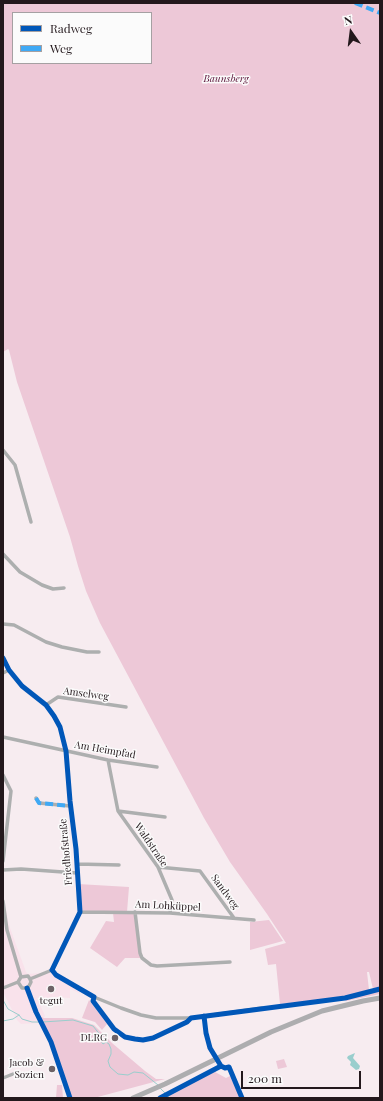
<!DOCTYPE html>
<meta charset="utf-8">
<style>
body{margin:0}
#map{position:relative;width:383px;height:1101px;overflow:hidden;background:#f7ecf0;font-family:"Playfair Display",serif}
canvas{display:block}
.frame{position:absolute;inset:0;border:4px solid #23181c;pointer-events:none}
.legend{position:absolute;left:12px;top:12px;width:140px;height:52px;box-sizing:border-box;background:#fbfbfb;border:1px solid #a5a0a2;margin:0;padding:5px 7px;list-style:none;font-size:12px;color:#23181c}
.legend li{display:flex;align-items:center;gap:8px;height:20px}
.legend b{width:20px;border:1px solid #a5a0a2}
.north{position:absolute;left:331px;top:12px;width:40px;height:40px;-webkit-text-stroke:3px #fbfbfb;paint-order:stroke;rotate:346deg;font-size:11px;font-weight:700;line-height:16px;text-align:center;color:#23181c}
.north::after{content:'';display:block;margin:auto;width:14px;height:18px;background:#23181c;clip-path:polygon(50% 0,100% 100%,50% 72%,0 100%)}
.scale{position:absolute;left:241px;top:1071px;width:120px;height:18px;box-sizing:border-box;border:2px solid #23181c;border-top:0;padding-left:5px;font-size:12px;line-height:14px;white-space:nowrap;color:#23181c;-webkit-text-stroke:3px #fbfbfb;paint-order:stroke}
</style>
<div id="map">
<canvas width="383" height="1101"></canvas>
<div class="frame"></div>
<ul class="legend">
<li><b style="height:5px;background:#0057b8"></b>Radweg</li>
<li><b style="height:5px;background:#3fa9f5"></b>Weg</li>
</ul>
<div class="north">N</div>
<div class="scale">200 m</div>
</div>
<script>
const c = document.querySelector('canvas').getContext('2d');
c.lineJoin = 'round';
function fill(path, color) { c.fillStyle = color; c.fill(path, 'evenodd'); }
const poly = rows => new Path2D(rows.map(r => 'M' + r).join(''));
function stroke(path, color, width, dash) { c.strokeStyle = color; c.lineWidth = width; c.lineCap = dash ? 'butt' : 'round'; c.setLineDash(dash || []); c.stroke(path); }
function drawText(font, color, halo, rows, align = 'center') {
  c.font = font + ' "Playfair Display",serif'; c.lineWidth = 3; c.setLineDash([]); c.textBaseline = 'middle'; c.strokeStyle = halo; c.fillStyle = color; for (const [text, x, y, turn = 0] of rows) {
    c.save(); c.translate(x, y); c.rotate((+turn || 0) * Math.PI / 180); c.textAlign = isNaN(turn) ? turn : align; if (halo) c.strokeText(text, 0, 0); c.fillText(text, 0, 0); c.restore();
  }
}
fill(poly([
 [3,896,9,925,26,972,28,974,53,972,68,982,81,994,70,989,70,998,51,997,51,999,47,999,47,998,37,998,45,1016,40,1023,21,1024,17,1020,3,992]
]), '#f9e2eb');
fill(poly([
 [3,3,380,3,380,989,373,989,369,972,367,972,369,990,344,997,280,1004,276,964,268,965,265,949,286,943,267,914,230,862,204,818,100,623,86,591,78,566,70,537,17,382,9,350,8,349,3,352],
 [13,13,151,13,151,63,13,63],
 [78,884,129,887,127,912,135,912,142,958,125,958,117,967,90,948,106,921,114,922,113,913,80,912],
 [269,920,283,941,250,950,250,922],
 [380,990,380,994,346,1001,345,999],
 [89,1000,107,1024,102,1030,95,1022,82,1018],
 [38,1016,44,1018,72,1018,94,1025,112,1043,145,1071,156,1079,165,1079,94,1098,70,1098,51,1042],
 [284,1059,287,1067,278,1069,276,1061],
 [215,1072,226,1078,230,1076,240,1098,163,1098,172,1092],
 [57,1085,62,1085,63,1098,56,1098]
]), '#edc8d7');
fill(poly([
 [355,1053,353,1058,360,1066,359,1069,356,1070,350,1065,351,1062,347,1058,348,1056]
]), '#99cecd');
stroke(poly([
 [3,1000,8,1009,19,1015,22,1019,32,1022,40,1022],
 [3,1021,13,1019,19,1015],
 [43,1022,73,1020,93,1026,101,1036,101,1041,103,1044,106,1042,109,1044,111,1049,111,1054,108,1061,110,1067,118,1074,128,1075,134,1072,143,1073,158,1085],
 [160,1088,170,1098]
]), '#99cecd', 1);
stroke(poly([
 [3,450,15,465,31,522],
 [3,554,20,572,42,585,53,589,64,588],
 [3,624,14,625,46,642,62,647,87,652,99,652],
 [3,658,9,670,22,686,46,705,54,716,60,727,66,751,70,801,76,849,80,912,52,970],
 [3,673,9,670],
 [46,705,58,697,126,707],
 [3,737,108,760,157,767],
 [108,760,118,811,158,867,172,900,170,913],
 [3,775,11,791,3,861],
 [36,798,39,803,70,806],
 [118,811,165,817],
 [77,864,119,865],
 [158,867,200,871,234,918],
 [3,870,21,869,77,873],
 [3,901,7,930,21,977,18,982],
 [80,912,170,913,254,920],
 [135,912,140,953,142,958,151,965,157,966,230,962],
 [52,970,56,975,94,997,121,1008,141,1015,156,1018,191,1018,262,1008],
 [21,977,28,976,30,979,31,982,29,986,27,988],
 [30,979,52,970],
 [18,982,22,988,27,988],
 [3,988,18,982],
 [27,988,36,1012,51,1042,70,1098],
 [94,997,93,1001,114,1029,125,1037,135,1039,143,1040,153,1038,187,1022,191,1018],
 [3,1078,13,1074]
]), '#adafaf', 3.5);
stroke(poly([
 [133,1098,165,1084,271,1032,322,1011,363,1001,380,998]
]), '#adadaf', 5);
stroke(poly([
 [355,3,380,13],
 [36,798,39,803,70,806]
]), '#3fa9f5', 4, [8, 4]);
stroke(poly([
 [3,658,9,670,22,686,46,705,54,716,60,727,66,751,70,801,76,849,80,912,52,970],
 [52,970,56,975,94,997,93,1001,114,1029,125,1037,135,1039,143,1040,153,1038,187,1022,191,1018,345,998,380,989],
 [27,988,36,1012,51,1042,70,1098],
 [204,1016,206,1033,210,1048,221,1066,225,1068,229,1067,242,1098],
 [160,1098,221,1066]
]), '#0057b8', 5);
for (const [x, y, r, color] of [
 [51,989,4,"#6d6266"],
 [115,1038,4,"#6d6266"],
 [52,1069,4,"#6d6266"]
]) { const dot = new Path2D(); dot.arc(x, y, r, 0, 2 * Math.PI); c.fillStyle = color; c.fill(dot); stroke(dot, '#fbfbfb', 1.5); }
drawText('italic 10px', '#5c153a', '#fbfbfb', [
 ["Baunsberg",226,79]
]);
drawText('10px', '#23181c', '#fbfbfb', [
 ["Amselweg",86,694,8],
 ["Am Heimpfad",105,750,10],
 ["Waldstraße",151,845,56],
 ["Friedhofstraße",66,852,-95],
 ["Sandweg",225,892,54],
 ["Am Lohküppel",168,906,3]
]);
drawText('10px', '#23181c', '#fbfbfb', [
 ["tegut",51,1001,"center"],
 ["DLRG",107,1038],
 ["Jacob &",44,1063],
 ["Sozien",44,1075]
], 'right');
</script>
